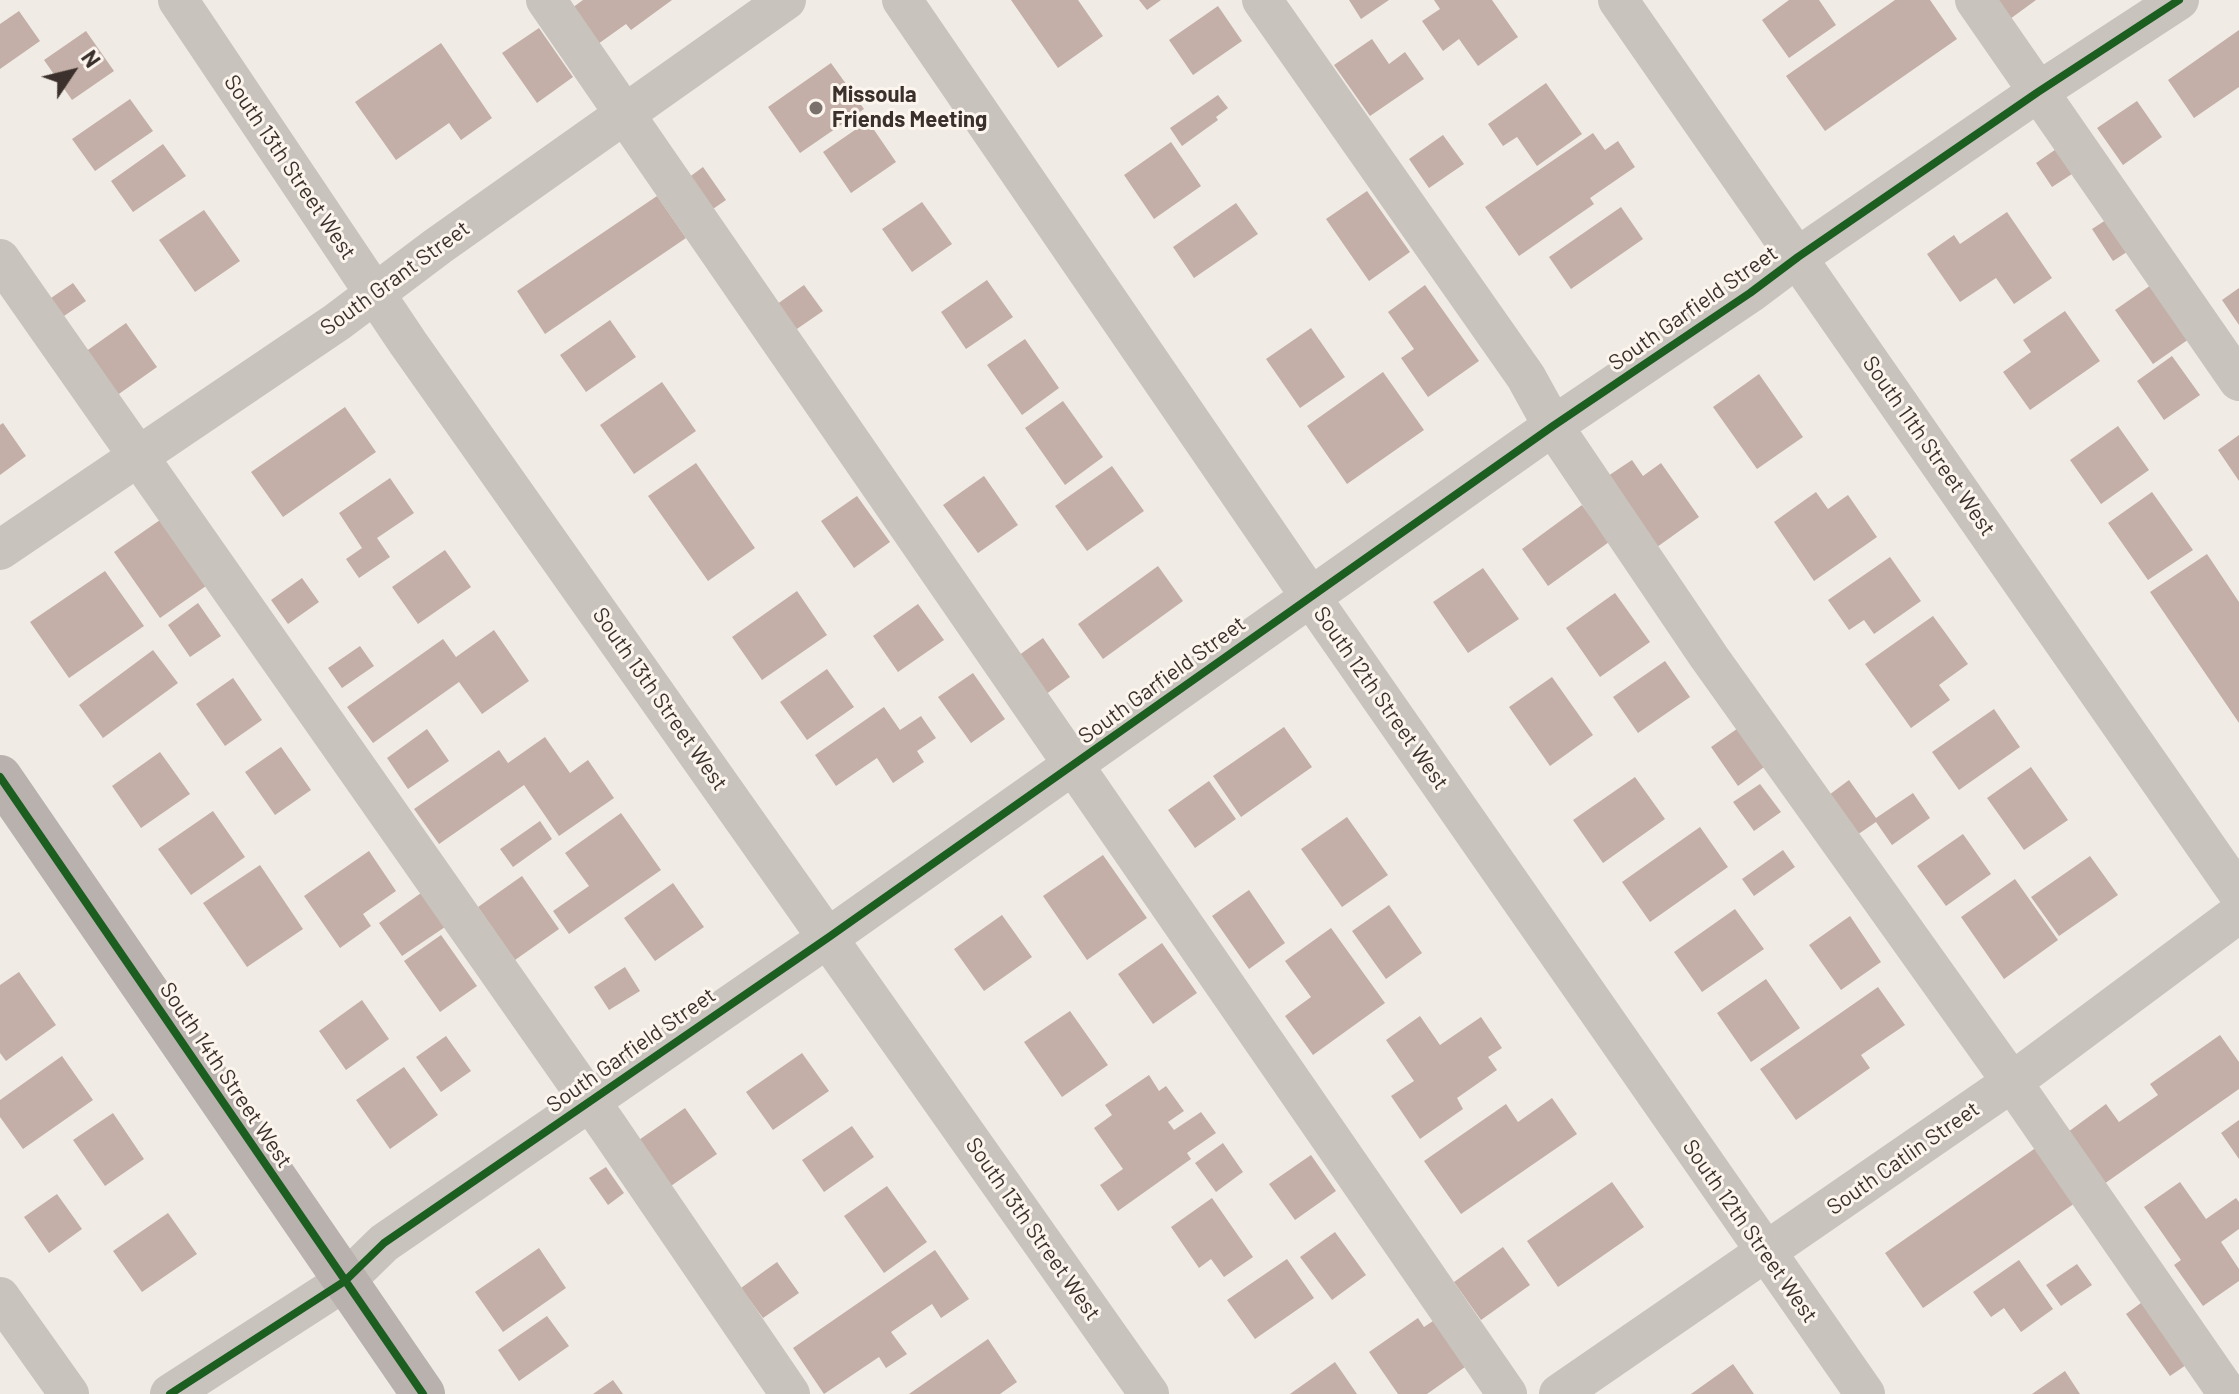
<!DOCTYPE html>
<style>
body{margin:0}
#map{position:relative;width:2239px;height:1394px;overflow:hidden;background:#f0ebe5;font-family:Barlow,sans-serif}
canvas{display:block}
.north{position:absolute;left:32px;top:32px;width:80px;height:80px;-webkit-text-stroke:6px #fbf5ee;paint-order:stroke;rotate:55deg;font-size:22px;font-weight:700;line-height:32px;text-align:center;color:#3b302b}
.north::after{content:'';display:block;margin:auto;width:28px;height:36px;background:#3b302b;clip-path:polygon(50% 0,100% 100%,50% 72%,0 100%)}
</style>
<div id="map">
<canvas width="2239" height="1394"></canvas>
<div class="north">N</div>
</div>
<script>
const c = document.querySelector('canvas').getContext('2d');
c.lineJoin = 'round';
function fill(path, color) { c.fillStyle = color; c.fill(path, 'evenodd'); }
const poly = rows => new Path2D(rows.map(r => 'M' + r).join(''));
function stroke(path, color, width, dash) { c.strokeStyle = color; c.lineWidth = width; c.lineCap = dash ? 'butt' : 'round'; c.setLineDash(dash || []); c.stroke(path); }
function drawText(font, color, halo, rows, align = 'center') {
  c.font = font + ' Barlow,sans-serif'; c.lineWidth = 6; c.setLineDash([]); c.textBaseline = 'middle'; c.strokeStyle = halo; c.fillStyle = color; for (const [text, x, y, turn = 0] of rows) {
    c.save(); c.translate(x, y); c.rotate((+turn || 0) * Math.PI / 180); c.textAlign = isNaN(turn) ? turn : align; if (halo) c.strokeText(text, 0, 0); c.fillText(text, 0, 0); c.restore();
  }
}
fill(poly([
 [583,0,672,0,631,30,626,24,598,44,572,8],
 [1011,0,1078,0,1103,36,1058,68],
 [1139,0,1161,0,1147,10],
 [1349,0,1389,0,1361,19],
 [1434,0,1492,0,1518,37,1478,66,1459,39,1443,51,1422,21,1440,9],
 [1789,0,1819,0,1836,25,1789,58,1762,20],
 [1895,0,1930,0,1957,39,1825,131,1786,76],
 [1997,0,2036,0,2010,19],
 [1218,6,1242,41,1193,75,1169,40],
 [19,11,40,41,0,69,0,24],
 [539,28,573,77,537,103,502,53],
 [2239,30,2239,87,2194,118,2168,80],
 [86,31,114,71,72,100,44,60],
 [1372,39,1389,64,1405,52,1424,79,1370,116,1334,65],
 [441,43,492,118,461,140,449,123,396,160,355,102],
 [831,63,864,109,800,153,768,107],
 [1546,83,1582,134,1537,166,1517,137,1503,146,1488,124],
 [1218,95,1228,108,1216,117,1218,120,1182,146,1170,128],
 [130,99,153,131,95,171,72,139],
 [2137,101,2162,137,2123,165,2097,128],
 [868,121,896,162,851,193,823,152],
 [1593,133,1605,150,1618,141,1635,167,1590,198,1594,204,1519,256,1485,207],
 [1443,135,1464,164,1429,188,1409,159],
 [1171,142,1201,186,1154,219,1124,175],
 [163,144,186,176,133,212,111,181],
 [2059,147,2075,172,2052,187,2036,163],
 [703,167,726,200,707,213,684,181],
 [1367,191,1410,252,1369,281,1326,219],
 [657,196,686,238,545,334,517,291],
 [922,202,952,244,912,272,882,229],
 [1236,203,1258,234,1194,278,1173,247],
 [1621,207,1643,239,1571,289,1549,257],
 [204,210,240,261,195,292,159,240],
 [2007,212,2052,278,2014,304,1996,278,1960,302,1927,254,1954,235,1960,244],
 [2109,218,2130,250,2113,261,2092,229],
 [987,280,1013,317,966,349,941,312],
 [73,283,86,301,64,316,51,298],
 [804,285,823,311,791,333,773,307],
 [1425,285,1479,361,1428,397,1401,358,1414,349,1388,312],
 [2151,285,2189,339,2153,364,2115,310],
 [2239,288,2239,325,2222,300],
 [2065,311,2100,361,2030,410,2003,372,2031,352,2023,340],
 [610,320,636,357,586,392,560,355],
 [126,323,157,367,116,396,85,352],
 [1311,328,1345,377,1300,408,1266,359],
 [1025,339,1059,388,1022,415,987,365],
 [2172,356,2200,395,2164,420,2137,381],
 [1383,372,1424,430,1347,484,1307,426],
 [1759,374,1803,437,1757,469,1713,407],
 [662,382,696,431,634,474,600,425],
 [1063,401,1103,457,1065,485,1025,428],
 [345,407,376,452,283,517,251,472],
 [3,423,26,456,0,475,0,425],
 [2118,426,2149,470,2101,504,2070,460],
 [2239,435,2239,481,2218,450],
 [1632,460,1643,476,1661,463,1699,517,1657,547,1608,476],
 [696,463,755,548,708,581,648,496],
 [1112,466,1144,511,1087,551,1055,506],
 [984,476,1018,525,978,553,943,505],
 [390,478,414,513,377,538,390,557,359,578,346,559,362,548,339,513],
 [1816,492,1828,509,1848,495,1877,537,1814,581,1774,522],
 [2152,492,2193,550,2148,580,2108,523],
 [857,496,890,542,854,568,821,521],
 [1582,505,1609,542,1548,586,1522,549],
 [160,520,206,586,160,618,114,552],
 [445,550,471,587,418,624,392,587],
 [2207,554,2239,602,2239,723,2150,592],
 [1890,557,1921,601,1874,634,1864,620,1849,630,1828,600],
 [1158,566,1183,601,1103,659,1078,624],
 [1483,568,1519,619,1468,653,1433,602],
 [105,571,144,626,69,678,30,622],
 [302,578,319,602,288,624,271,600],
 [797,591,827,635,762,680,732,637],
 [1615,593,1650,642,1600,677,1566,628],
 [198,603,221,636,190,657,168,625],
 [918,604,944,640,898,672,873,636],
 [1933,616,1968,664,1939,685,1950,700,1911,728,1865,664],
 [494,630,529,681,482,714,459,682,373,743,347,707,443,639,456,657],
 [1043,638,1070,677,1042,697,1015,658],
 [360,646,374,666,342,688,328,668],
 [153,650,178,683,103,738,79,705],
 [1665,661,1690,697,1638,733,1613,697],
 [827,669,854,707,807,740,780,702],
 [973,673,1005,719,971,743,938,697],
 [1552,677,1593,735,1550,766,1509,707],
 [233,678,262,720,225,746,196,704],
 [884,707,900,730,921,716,936,738,917,751,924,762,893,783,877,758,836,786,815,755],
 [1994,709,2020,747,1959,790,1932,752],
 [1744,724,1771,762,1738,786,1711,747],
 [1284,727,1312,767,1241,817,1213,776],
 [427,729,449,761,408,789,387,758],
 [545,737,570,773,588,760,614,798,559,836,524,785,439,844,414,809,499,750,508,763],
 [281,747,311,790,275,815,245,772],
 [160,752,190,794,141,828,112,786],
 [2031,767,2068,820,2024,850,1987,798],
 [1635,777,1665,819,1603,863,1573,820],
 [1849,780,1876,818,1913,793,1930,818,1892,845,1876,822,1857,835,1829,795],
 [1209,781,1236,819,1195,848,1168,810],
 [1760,784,1781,812,1754,831,1733,802],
 [213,811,245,857,191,895,158,849],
 [621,813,661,870,569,934,553,911,589,886,565,853],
 [1347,817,1388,875,1342,907,1301,849],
 [540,821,552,839,513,867,500,849],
 [1700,827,1728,867,1650,922,1622,882],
 [1963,834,1991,874,1946,906,1917,866],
 [1783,850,1795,867,1754,896,1742,879],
 [369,851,396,891,363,914,371,926,340,948,304,896],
 [1103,855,1147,918,1087,960,1043,896],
 [2090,856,2118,895,2059,936,2031,897],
 [260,865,303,929,247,967,203,903],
 [522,876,559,929,515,960,478,907],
 [2015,879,2058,940,2004,979,1961,917],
 [673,883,704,927,655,961,624,918],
 [1249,890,1285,943,1249,969,1212,916],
 [421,893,445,927,402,956,379,923],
 [1389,905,1422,953,1386,979,1352,931],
 [1735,909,1764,949,1702,992,1674,952],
 [1002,915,1032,957,984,991,954,949],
 [1850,916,1881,962,1841,990,1809,945],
 [1331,928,1385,1003,1313,1055,1285,1016,1311,997,1285,961],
 [441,935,477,986,440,1012,404,961],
 [1162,943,1197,993,1153,1024,1118,974],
 [625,967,640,991,609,1010,594,987],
 [19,972,56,1025,6,1061,0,1053,0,985],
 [1766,979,1800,1028,1751,1062,1717,1013],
 [1878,987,1905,1025,1861,1055,1870,1068,1796,1120,1760,1069],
 [362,1000,389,1039,346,1070,319,1031],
 [1070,1011,1108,1065,1062,1097,1024,1042],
 [1420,1016,1440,1045,1481,1017,1502,1048,1488,1057,1497,1070,1457,1098,1463,1109,1420,1139,1391,1096,1414,1081,1386,1040],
 [2220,1035,2239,1062,2239,1089,2104,1184,2068,1132,2106,1104,2119,1122,2158,1095,2150,1084],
 [446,1036,471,1071,441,1092,416,1057],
 [802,1053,829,1091,773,1130,746,1092],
 [62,1056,93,1100,23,1149,0,1117,0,1100],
 [404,1067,438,1115,390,1149,356,1100],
 [1149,1075,1159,1091,1166,1086,1184,1111,1168,1122,1174,1130,1201,1112,1216,1133,1187,1153,1191,1159,1118,1211,1100,1185,1123,1169,1094,1128,1112,1115,1105,1105],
 [1552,1098,1577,1134,1461,1214,1424,1161,1506,1104,1518,1122],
 [685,1108,717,1154,668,1188,636,1142],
 [113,1113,144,1159,105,1186,73,1140],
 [2239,1120,2239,1159,2221,1133],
 [852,1126,874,1157,824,1192,802,1160],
 [1223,1143,1243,1172,1216,1192,1195,1163],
 [2037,1147,2075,1203,1923,1308,1885,1253],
 [1311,1155,1336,1191,1295,1220,1269,1184],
 [606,1167,624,1193,608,1205,589,1178],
 [1612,1182,1644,1227,1558,1287,1527,1241],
 [2180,1182,2206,1219,2236,1198,2239,1202,2239,1229,2221,1242,2239,1269,2239,1281,2203,1306,2174,1265,2181,1260,2144,1207],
 [887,1186,927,1242,884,1273,844,1216],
 [57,1194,82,1229,49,1253,24,1217],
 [1212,1198,1253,1257,1224,1277,1211,1259,1199,1268,1171,1227],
 [168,1213,197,1254,142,1292,113,1251],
 [1335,1232,1366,1275,1332,1300,1300,1257],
 [1503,1247,1530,1285,1481,1320,1454,1282],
 [539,1248,566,1288,503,1332,475,1292],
 [935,1250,969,1299,941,1318,932,1304,891,1332,907,1354,886,1368,879,1357,824,1394,793,1348],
 [1287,1259,1314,1298,1255,1339,1227,1300],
 [2019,1260,2053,1309,2021,1332,2004,1308,1991,1317,1973,1292],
 [777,1262,799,1293,763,1318,741,1288],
 [2077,1264,2092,1285,2061,1306,2046,1285],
 [2145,1300,2189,1363,2170,1376,2126,1314],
 [547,1316,569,1346,519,1381,498,1350],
 [1418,1318,1424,1327,1433,1321,1465,1367,1427,1394,1398,1394,1369,1352],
 [988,1339,1017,1382,1000,1394,909,1394],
 [1335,1362,1357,1394,1290,1394],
 [1733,1364,1754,1394,1691,1394],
 [2065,1371,2080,1394,2032,1394],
 [613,1380,623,1394,593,1394]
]), '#c3afa7');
stroke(poly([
 [178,0,408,343,1149,1394],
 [546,0,1507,1394],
 [902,0,1310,596,1865,1394],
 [1262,0,1526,377,1553,426,1709,657,2012,1082,2228,1394],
 [1618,0,2239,894],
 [1975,0,2239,381],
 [0,259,608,1127,790,1394],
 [0,550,337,322,438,246,786,0],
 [0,1297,69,1394],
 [170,1394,345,1281,384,1243,829,937,1553,426,1750,293,1798,257,2038,92,2179,0],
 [1559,1394,2012,1082,2239,913]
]), '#c9c3be', 40);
stroke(poly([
 [0,777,423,1394]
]), '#b8b1ad', 44);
stroke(poly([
 [0,777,423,1394],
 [170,1394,345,1281,384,1243,829,937,1553,426,1750,293,1798,257,2038,92,2179,0]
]), '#1b5e20', 8);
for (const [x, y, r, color] of [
 [816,108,8,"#7a716c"]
]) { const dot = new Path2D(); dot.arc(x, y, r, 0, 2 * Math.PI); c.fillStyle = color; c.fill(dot); stroke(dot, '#fbf5ee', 3); }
drawText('bold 22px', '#3b302b', '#fbf5ee', [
 ["Missoula",832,95],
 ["Friends Meeting",832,120]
], 'left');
drawText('22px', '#3b302b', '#fbf5ee', [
 ["South 13th Street West",290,167,56],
 ["South Grant Street",395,278,-36],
 ["South Garfield Street",1693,308,-35],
 ["South 11th Street West",1929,446,55],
 ["South Garfield Street",1162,680,-36],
 ["South 12th Street West",1381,698,55],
 ["South 13th Street West",660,699,55],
 ["South Garfield Street",631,1050,-35],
 ["South 14th Street West",226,1075,56],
 ["South Catlin Street",1903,1158,-35],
 ["South 13th Street West",1033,1229,55],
 ["South 12th Street West",1750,1231,55]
]);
</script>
